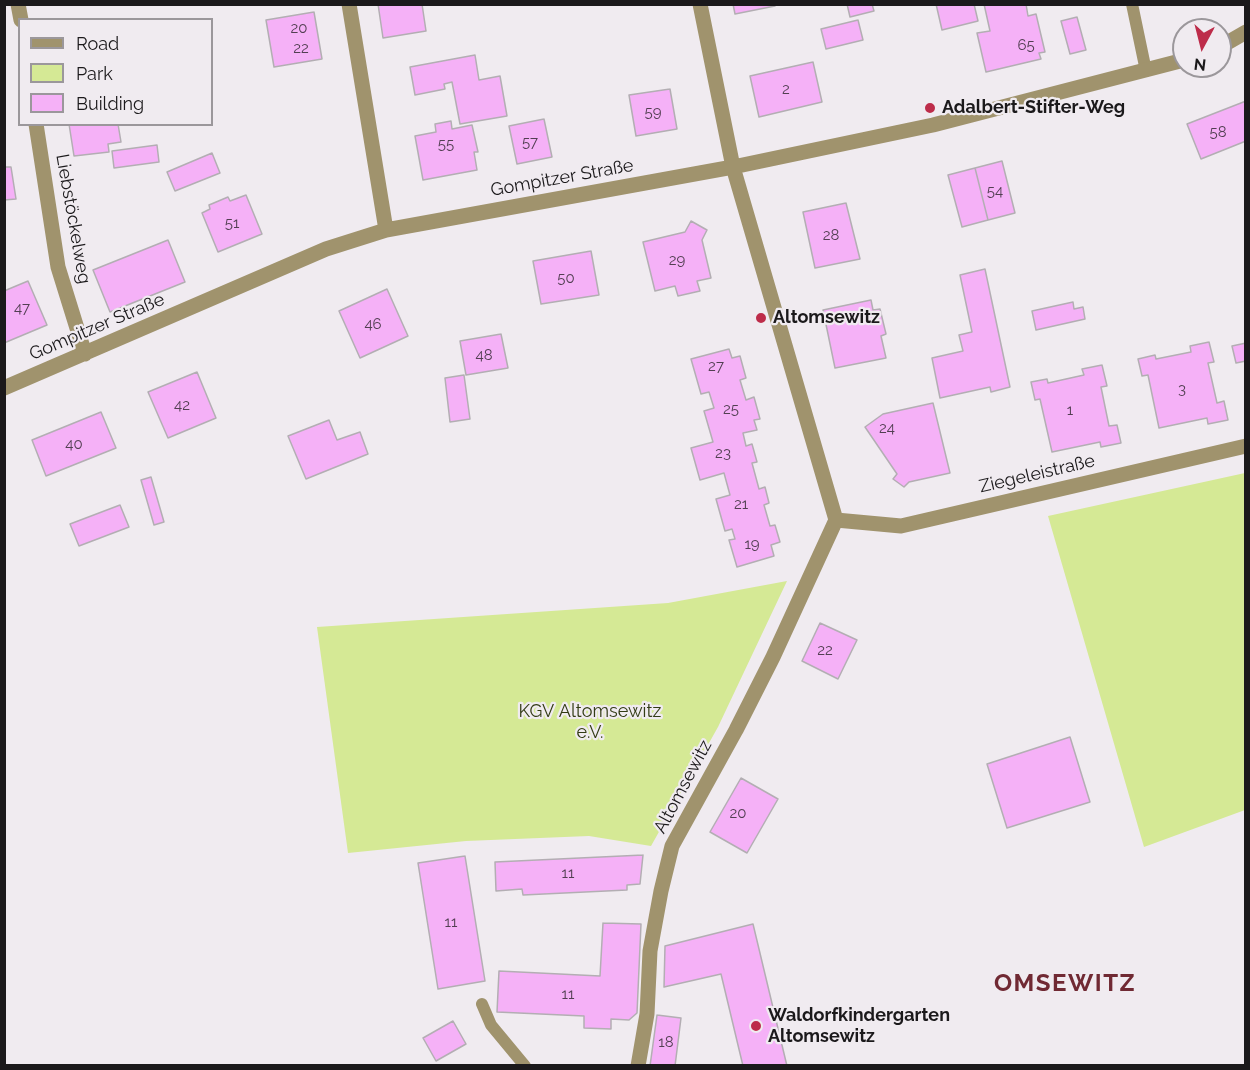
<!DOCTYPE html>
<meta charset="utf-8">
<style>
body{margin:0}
#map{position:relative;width:1250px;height:1070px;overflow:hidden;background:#f0ebf0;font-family:Raleway,sans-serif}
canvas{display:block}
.frame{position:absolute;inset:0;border:6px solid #1b191b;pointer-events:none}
.legend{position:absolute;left:18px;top:18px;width:195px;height:108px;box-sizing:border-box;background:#f0ebf0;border:2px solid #9b979b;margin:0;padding:8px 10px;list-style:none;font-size:18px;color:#1b191b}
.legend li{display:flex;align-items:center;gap:12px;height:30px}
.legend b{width:30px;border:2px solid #9b979b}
.north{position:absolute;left:1172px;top:18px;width:60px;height:60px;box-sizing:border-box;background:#f0ebf0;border:2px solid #9b979b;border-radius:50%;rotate:187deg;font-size:16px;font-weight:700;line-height:24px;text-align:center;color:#1b191b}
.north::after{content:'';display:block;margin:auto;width:21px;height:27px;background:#bd2c4a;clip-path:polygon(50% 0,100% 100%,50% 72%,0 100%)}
</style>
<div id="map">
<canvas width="1250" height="1070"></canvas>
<div class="frame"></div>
<ul class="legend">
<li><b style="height:8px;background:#a0936d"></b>Road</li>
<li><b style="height:16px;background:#d5e995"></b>Park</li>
<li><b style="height:16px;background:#f5b1f7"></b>Building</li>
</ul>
<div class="north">N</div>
</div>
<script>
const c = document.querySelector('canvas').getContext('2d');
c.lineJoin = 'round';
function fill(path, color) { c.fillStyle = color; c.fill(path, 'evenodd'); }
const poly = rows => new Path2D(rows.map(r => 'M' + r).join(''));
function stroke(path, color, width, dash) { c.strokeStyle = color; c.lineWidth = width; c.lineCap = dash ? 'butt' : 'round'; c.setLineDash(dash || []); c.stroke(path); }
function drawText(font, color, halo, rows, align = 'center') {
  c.font = font + ' Raleway,sans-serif'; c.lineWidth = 4.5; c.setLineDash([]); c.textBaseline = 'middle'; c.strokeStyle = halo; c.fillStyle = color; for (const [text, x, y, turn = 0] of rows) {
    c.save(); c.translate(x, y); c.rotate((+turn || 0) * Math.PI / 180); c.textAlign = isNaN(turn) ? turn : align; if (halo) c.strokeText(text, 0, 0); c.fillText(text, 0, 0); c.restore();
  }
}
fill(poly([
 [1245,473,1245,810,1144,847,1048,516],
 [787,581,718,727,651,846,589,836,466,841,348,853,317,627,668,603]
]), '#d5e995');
const building = poly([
 [378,4,422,4,426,31,383,38,378,4],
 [733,4,775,4,775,6,735,14,733,4],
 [847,4,872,4,874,11,850,17,847,4],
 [936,4,974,4,978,21,942,30,936,4],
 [984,4,1026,4,1028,16,1036,14,1045,52,1039,53,1041,59,986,72,977,33,990,31,984,4],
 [314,12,322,59,274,67,266,20,314,12],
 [1077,17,1086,50,1070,54,1061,21,1077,17],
 [858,20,863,40,826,49,821,29,858,20],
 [475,55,479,80,500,76,507,116,460,124,452,82,444,84,445,89,415,95,410,67,475,55],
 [813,62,822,102,759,117,750,76,813,62],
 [670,89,677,129,636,136,629,95,670,89],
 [1246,101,1246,141,1201,159,1187,124,1246,101],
 [544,119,552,157,517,164,509,126,544,119],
 [451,121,452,129,472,125,478,152,474,152,477,170,423,180,415,136,436,132,435,124,451,121],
 [69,124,118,124,121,142,108,144,109,152,74,156,69,124],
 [157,145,159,162,114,168,112,151,157,145],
 [212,153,220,173,175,191,167,172,212,153],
 [1002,161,1015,213,988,220,975,168,1002,161],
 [4,167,11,167,16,199,4,200,4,167],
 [975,168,988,220,962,227,948,175,975,168],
 [246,195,262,234,218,252,202,213,210,209,209,205,228,197,230,201,246,195],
 [846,203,860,259,815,268,803,212,846,203],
 [691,221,707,230,702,240,711,278,697,281,700,291,678,296,675,286,655,291,643,242,685,232,691,221],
 [168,240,185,282,110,312,93,270,168,240],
 [591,251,599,295,541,304,533,261,591,251],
 [985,269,1010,387,991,392,990,387,940,398,932,358,963,351,959,335,972,332,960,275,985,269],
 [28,281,47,325,4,343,4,291,28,281],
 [387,289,408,336,360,358,339,311,387,289],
 [871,300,873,310,880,309,886,334,881,336,886,358,835,368,823,310,871,300],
 [1073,302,1074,309,1083,307,1085,319,1036,330,1032,311,1073,302],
 [501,334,508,368,466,375,460,341,501,334],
 [1209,342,1214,362,1208,363,1217,403,1224,401,1228,420,1208,424,1207,418,1159,428,1148,375,1142,376,1138,359,1155,355,1156,359,1191,352,1190,346,1209,342],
 [1246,343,1246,361,1236,363,1232,346,1246,343],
 [729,349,732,358,740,356,746,378,740,380,746,400,754,397,760,419,754,420,757,430,743,433,746,446,752,444,757,462,752,463,759,489,765,487,769,503,764,505,770,526,775,525,780,542,771,545,774,556,737,567,729,540,735,539,732,529,725,531,716,499,730,495,724,473,700,480,691,448,713,442,704,411,714,408,709,392,701,394,691,359,729,349],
 [1102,365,1107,386,1101,387,1109,426,1117,425,1121,443,1101,447,1100,442,1052,452,1040,399,1035,400,1031,382,1047,379,1048,383,1084,375,1082,369,1102,365],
 [197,372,216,418,168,438,148,392,197,372],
 [464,375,470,419,450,422,445,378,464,375],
 [933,403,950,473,909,482,904,487,893,479,897,474,865,427,883,414,933,403],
 [101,412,116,448,46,476,32,440,101,412],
 [329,420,337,440,360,432,368,454,306,479,288,436,329,420],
 [151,477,164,522,154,525,141,480,151,477],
 [120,505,129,527,79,546,70,524,120,505],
 [820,623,857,640,838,679,802,661,820,623],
 [1070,737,1090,802,1007,828,987,764,1070,737],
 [741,778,778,799,747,853,710,832,741,778],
 [643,855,640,884,627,885,627,890,523,895,522,889,496,891,495,862,643,855],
 [465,856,485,981,438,989,418,863,465,856],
 [603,923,641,924,637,1013,629,1020,611,1019,611,1029,584,1028,584,1016,497,1012,499,971,600,976,603,923],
 [753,924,787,1066,743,1066,721,974,664,987,665,946,753,924],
 [657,1015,681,1018,675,1066,650,1066,657,1015],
 [453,1021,466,1044,436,1061,423,1038,453,1021]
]);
fill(building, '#f5b1f7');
stroke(building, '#b3aeb3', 1.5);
stroke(poly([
 [1132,4,1146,71],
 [482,1004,491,1025,525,1066]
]), '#a0936d', 12);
stroke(poly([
 [18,4,21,20],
 [349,4,386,230],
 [1220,47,1246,32],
 [36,124,58,267,85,354],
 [4,388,326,249,386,230,733,167,933,125,1184,60],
 [836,520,901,526,1246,446],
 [638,1066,647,1014,650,951,661,891,672,846,736,730,773,657,836,520,733,167,700,4]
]), '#a0936d', 15);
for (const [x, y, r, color] of [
 [930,108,6,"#bd2c4a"],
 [761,318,6,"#bd2c4a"],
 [756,1026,6,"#bd2c4a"]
]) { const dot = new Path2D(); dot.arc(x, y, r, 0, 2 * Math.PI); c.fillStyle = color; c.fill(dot); stroke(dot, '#f0ebf0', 2); }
drawText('15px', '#523f52', null, [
 ["20",299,28],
 ["65",1026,45],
 ["22",301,48],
 ["2",786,89],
 ["59",653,112],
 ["58",1218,132],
 ["57",530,142],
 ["55",446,144],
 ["54",995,191],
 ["51",232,223],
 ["28",831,235],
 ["29",677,260],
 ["50",566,278],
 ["47",22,308],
 ["46",373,324],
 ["48",484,355],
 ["27",716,366],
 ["3",1182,389],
 ["42",182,405],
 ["25",731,409],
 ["1",1070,410],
 ["24",887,428],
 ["40",74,444],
 ["23",723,453],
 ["21",741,504],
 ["19",752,544],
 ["22",825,650],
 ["20",738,813],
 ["11",568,873],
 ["11",451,922],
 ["11",568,994],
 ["18",666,1042]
]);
drawText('bold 18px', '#1b191b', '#f0ebf0', [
 ["Adalbert-Stifter-Weg",942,108],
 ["Altomsewitz",773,318],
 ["Waldorfkindergarten",768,1016],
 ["Altomsewitz",768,1037]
], 'left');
drawText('18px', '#1b191b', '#f0ebf0', [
 ["Gompitzer Straße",562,178,-10],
 ["Liebstöckelweg",73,219,80],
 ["Gompitzer Straße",97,327,-23],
 ["Ziegeleistraße",1037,474,-13],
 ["Altomsewitz",683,787,-62]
]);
drawText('18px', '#333c15', '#f0ebf0', [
 ["KGV Altomsewitz",590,712],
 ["e.V.",590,733]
]);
c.letterSpacing = '1.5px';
drawText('bold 24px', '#702933', '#f0ebf0', [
 ["OMSEWITZ",1065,984]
]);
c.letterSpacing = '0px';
</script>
